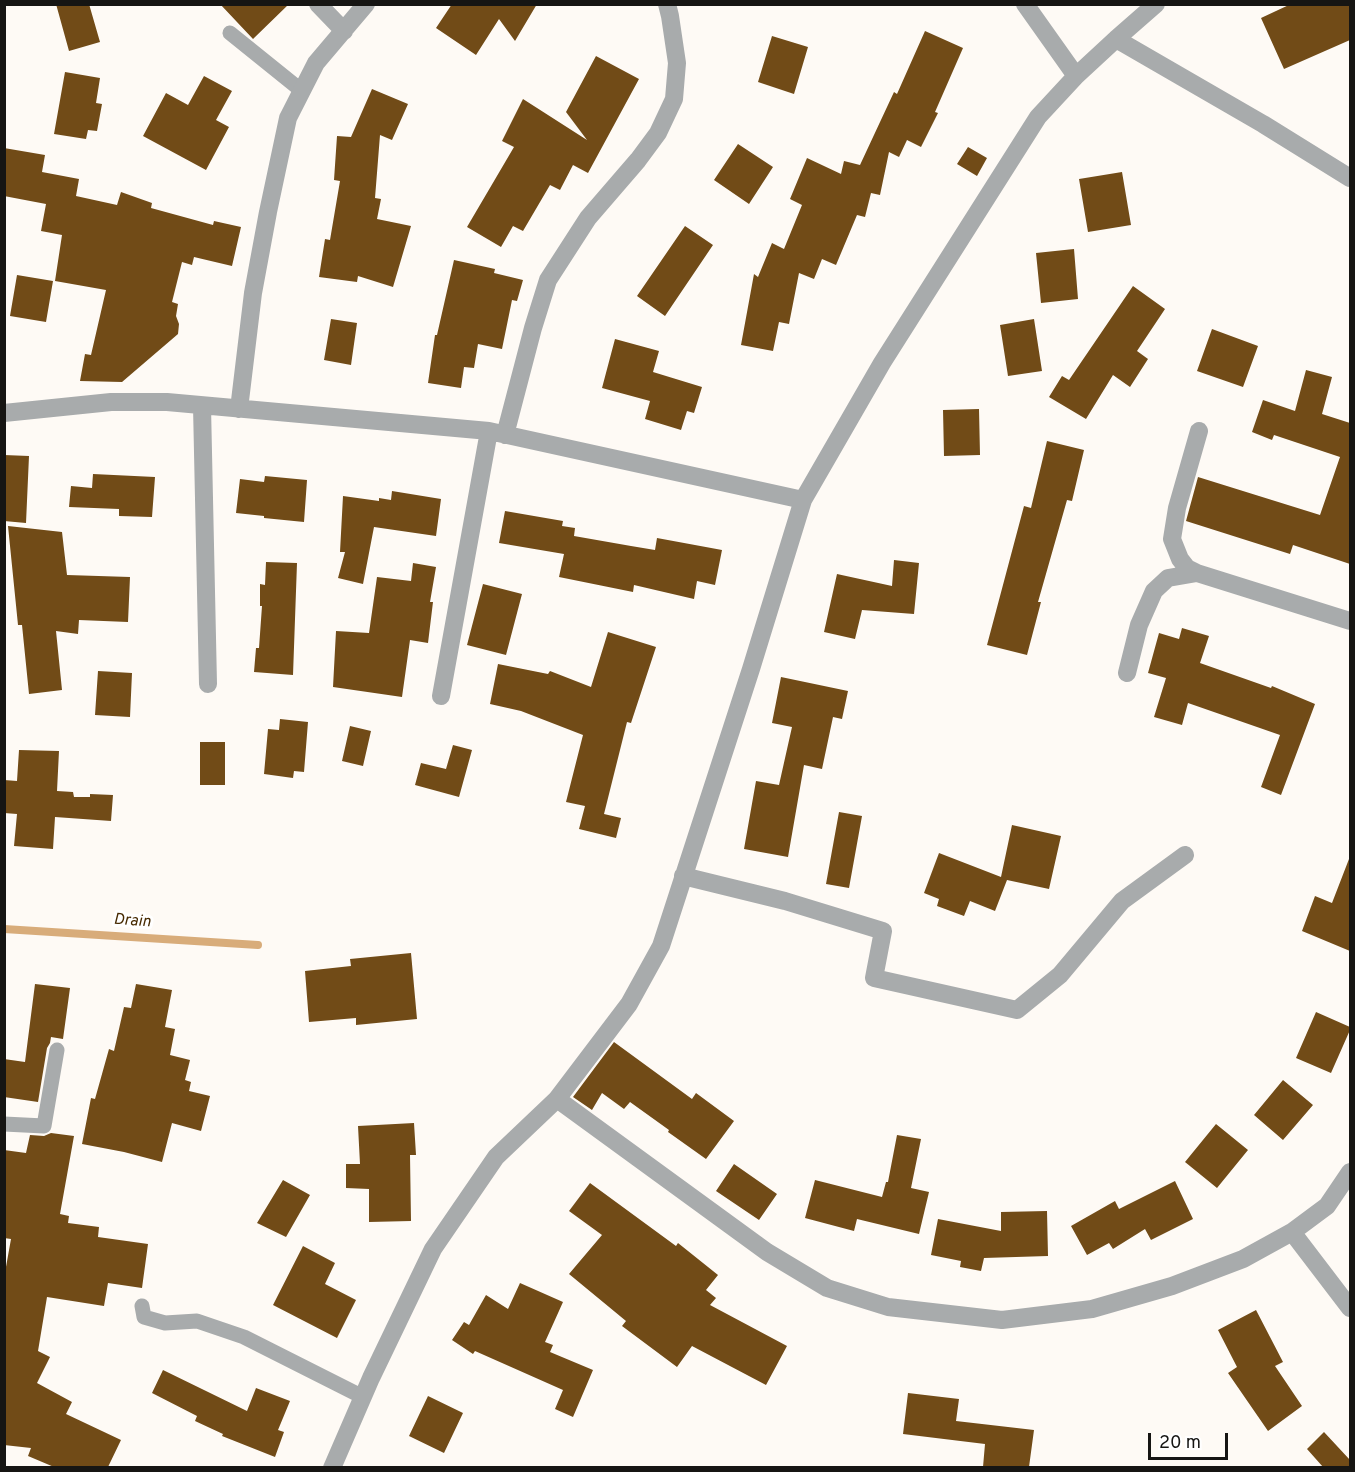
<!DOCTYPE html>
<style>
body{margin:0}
#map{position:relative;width:1355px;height:1472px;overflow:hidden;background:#fefaf5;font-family:Overpass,sans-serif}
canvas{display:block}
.frame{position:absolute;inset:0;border:6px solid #161513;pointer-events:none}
.scale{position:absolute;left:1148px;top:1433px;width:80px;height:27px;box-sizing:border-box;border:3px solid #161513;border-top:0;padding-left:8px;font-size:18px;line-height:21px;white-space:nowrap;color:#161513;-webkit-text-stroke:4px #fff;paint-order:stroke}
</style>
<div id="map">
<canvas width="1355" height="1472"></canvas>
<div class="frame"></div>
<div class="scale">20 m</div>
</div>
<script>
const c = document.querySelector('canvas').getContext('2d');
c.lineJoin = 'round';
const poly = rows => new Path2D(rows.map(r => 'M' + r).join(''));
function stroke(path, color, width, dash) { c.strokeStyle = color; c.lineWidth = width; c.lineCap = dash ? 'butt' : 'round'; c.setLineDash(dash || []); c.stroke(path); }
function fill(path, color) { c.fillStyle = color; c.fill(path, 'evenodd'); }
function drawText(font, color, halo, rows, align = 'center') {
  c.font = font + ' Overpass,sans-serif'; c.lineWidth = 6; c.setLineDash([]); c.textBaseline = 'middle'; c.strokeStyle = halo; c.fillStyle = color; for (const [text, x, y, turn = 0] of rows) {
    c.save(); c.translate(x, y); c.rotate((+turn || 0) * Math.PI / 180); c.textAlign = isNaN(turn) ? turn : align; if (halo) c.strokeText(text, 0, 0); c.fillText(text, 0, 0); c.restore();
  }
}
stroke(poly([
 [4,929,258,945]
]), '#d8ac7a', 8);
fill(poly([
 [56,4,89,4,100,42,69,51],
 [220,4,289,4,253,39],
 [452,4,537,4,515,41,499,19,476,55,436,28],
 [1291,4,1350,4,1350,40,1284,69,1261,18],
 [925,31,963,48,935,112,938,113,921,147,907,140,899,157,889,152,880,195,871,193,865,217,857,215,836,265,822,259,814,279,799,273,789,324,779,322,773,351,741,345,754,274,758,277,772,243,784,249,802,205,790,199,807,158,841,174,844,161,860,165,894,92,897,94],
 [772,36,808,47,794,94,758,82],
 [596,56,639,79,588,173,573,165,560,190,550,185,523,231,513,226,501,247,467,227,514,147,502,141,523,99,587,140,566,112],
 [65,72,100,78,96,103,102,104,97,131,88,130,86,139,54,134],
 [204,76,232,91,216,120,229,127,206,170,143,136,166,93,188,105],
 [372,89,408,104,392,140,380,135,375,198,381,199,377,219,411,226,393,287,358,276,357,282,319,277,325,239,330,240,340,181,334,180,337,136,351,137],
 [738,144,773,167,749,204,714,180],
 [968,147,987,158,977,176,957,164],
 [4,148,45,155,42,172,79,179,76,196,117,205,121,192,152,203,151,208,213,225,214,221,241,227,232,266,194,257,192,265,182,262,172,302,178,304,176,316,179,324,178,334,122,382,80,381,85,354,91,355,106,290,55,281,62,235,41,231,46,204,4,196],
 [1122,172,1131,225,1088,232,1079,179],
 [685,226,713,245,665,316,637,296],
 [1074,249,1078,299,1041,303,1036,253],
 [454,260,495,269,494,273,523,280,517,301,512,300,502,349,478,344,474,368,464,367,461,388,428,383,435,335,437,335],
 [17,275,53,281,46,322,10,316],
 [1133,286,1165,309,1137,351,1148,359,1130,387,1113,375,1086,419,1049,397,1062,376,1069,380],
 [331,319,357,323,351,365,324,360],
 [1034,319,1042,371,1008,376,1000,325],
 [1212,329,1258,346,1243,387,1197,371],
 [615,339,659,351,653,372,702,387,694,413,687,411,681,430,645,419,650,401,602,388],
 [1306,370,1332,377,1322,414,1350,423,1350,564,1293,545,1290,554,1186,521,1198,477,1320,515,1340,457,1274,435,1272,440,1252,432,1263,400,1295,411],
 [979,409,980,455,944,456,943,410],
 [1047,441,1084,450,1072,501,1067,500,1038,602,1041,602,1027,655,987,645,1024,506,1031,508],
 [4,455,29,456,26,523,4,521],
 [93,474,155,477,152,517,119,516,119,509,69,507,71,486,92,488],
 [265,476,307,480,304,522,264,518,264,516,236,513,240,479,264,482],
 [392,491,441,499,436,536,374,527,363,584,338,578,345,552,340,552,343,496,379,501,379,498,391,500],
 [505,511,563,521,562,526,575,528,574,536,631,546,655,550,657,538,722,550,715,585,697,581,694,599,634,585,633,592,559,577,564,554,499,543],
 [8,526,62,532,67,575,130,577,128,622,79,620,78,634,56,631,62,690,29,694,22,625,18,625],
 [894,560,919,563,914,614,862,610,855,639,824,632,837,574,892,586],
 [266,562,297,563,293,675,254,672,256,648,259,648,262,606,260,606,260,584,265,585],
 [413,563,436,567,430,602,433,602,428,643,410,640,402,697,333,687,336,631,369,633,377,577,411,581],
 [483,584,522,594,506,655,467,645],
 [1182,628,1209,636,1200,663,1271,688,1272,686,1315,704,1281,795,1261,787,1280,735,1188,703,1182,725,1154,717,1166,678,1148,673,1159,633,1179,639],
 [608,632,656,647,631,723,627,722,604,814,621,818,616,838,579,829,585,806,566,802,583,735,521,711,490,704,498,664,548,674,550,671,591,687],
 [98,671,132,673,130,717,95,715],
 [781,677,848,691,842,719,833,717,822,769,804,765,788,857,744,849,756,781,779,785,792,727,772,723],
 [280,719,308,722,304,772,294,771,293,778,264,774,268,729,279,730],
 [350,726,371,731,363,766,342,761],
 [200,742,225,742,225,785,200,785],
 [453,745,472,750,459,797,415,785,421,763,446,769],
 [19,750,59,751,57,791,73,792,74,797,90,797,90,794,113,795,111,821,55,817,53,849,14,846,17,814,4,813,4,780,17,781],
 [839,812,862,816,849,888,826,884],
 [1012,825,1061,836,1049,889,1007,880,995,911,970,901,964,916,937,906,939,899,924,893,939,853,1001,877],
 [1349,859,1350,859,1350,951,1302,931,1315,896,1332,903],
 [411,953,417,1019,356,1025,356,1018,309,1022,305,971,351,966,350,959],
 [35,984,70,988,63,1039,51,1037,50,1043,47,1048,38,1102,4,1097,4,1059,25,1062],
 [136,984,172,990,165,1027,175,1029,170,1055,190,1060,185,1080,191,1082,189,1091,210,1096,201,1131,172,1123,162,1162,124,1152,82,1144,91,1098,95,1099,109,1049,114,1051,124,1007,131,1008],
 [1316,1012,1350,1027,1350,1030,1331,1073,1296,1058],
 [614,1042,692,1099,696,1093,734,1121,706,1159,668,1132,669,1130,630,1102,624,1109,602,1093,592,1110,573,1097],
 [1283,1080,1313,1105,1283,1140,1254,1115],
 [414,1123,416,1155,410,1155,411,1221,369,1222,369,1189,346,1188,346,1164,360,1164,358,1126],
 [1216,1124,1248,1150,1217,1188,1185,1162],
 [51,1133,74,1136,60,1214,69,1216,68,1223,99,1227,98,1237,148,1244,142,1288,108,1283,104,1306,47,1297,38,1351,50,1357,37,1383,72,1402,66,1414,121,1440,108,1467,54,1467,28,1456,31,1448,4,1445,4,1278,11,1239,4,1238,4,1150,26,1153,30,1135,44,1136],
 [897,1135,921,1139,911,1188,929,1192,919,1234,857,1219,854,1231,805,1218,815,1180,882,1197,886,1182,888,1182],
 [734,1164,777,1194,759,1220,716,1191],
 [283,1180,310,1195,286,1237,257,1223],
 [1175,1181,1193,1219,1151,1240,1145,1229,1113,1249,1109,1243,1087,1255,1071,1226,1115,1201,1119,1209],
 [590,1183,676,1246,678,1243,718,1275,706,1290,716,1298,710,1305,787,1346,766,1385,692,1346,677,1367,622,1326,626,1321,569,1274,602,1235,569,1211],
 [1047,1211,1048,1256,984,1258,981,1271,960,1267,961,1261,931,1255,938,1219,1001,1231,1001,1212],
 [303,1246,335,1263,325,1284,356,1300,337,1338,273,1305],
 [520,1283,563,1302,545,1342,553,1345,550,1352,593,1370,573,1417,555,1409,563,1390,475,1351,473,1354,452,1340,464,1322,469,1325,486,1295,508,1309],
 [1256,1310,1283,1362,1275,1366,1302,1406,1268,1431,1228,1373,1237,1367,1218,1330],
 [163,1370,247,1411,256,1388,290,1401,278,1430,284,1432,275,1457,222,1436,223,1434,195,1421,197,1416,152,1393],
 [908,1393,959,1399,956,1421,1034,1430,1029,1467,983,1467,985,1444,903,1434],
 [428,1396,463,1413,444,1453,409,1436],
 [1324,1432,1350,1460,1350,1467,1323,1467,1307,1449]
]), '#714b17');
stroke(poly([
 [230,33,302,91],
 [4,1124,44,1126,57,1050],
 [142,1306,144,1317,165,1323,197,1321,244,1337,363,1397]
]), '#a8abac', 15);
stroke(poly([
 [318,4,344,31],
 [1025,4,1076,76],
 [1116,39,1263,124,1350,178],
 [202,406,208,684],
 [239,409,253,293,268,212,288,118,316,63,366,4],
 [4,413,111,402,167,402,489,431,803,500],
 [1199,431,1177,508,1172,539,1180,559,1187,568,1197,573,1350,621],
 [505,435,533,328,548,280,588,218,638,160,658,133,674,99,677,63,670,16,667,4],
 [1127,673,1139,625,1154,591,1168,578,1197,573],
 [441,696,489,431],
 [683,876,785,901,883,931,874,978,1017,1010,1060,975,1122,901,1185,855],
 [557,1099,767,1252,827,1288,888,1307,1002,1320,1092,1309,1172,1286,1243,1259,1292,1232,1327,1206,1350,1172],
 [1292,1232,1350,1308],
 [332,1468,371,1378,433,1249,496,1157,557,1099,629,1004,661,946,751,669,803,500,882,363,1038,117,1076,76,1116,39,1156,4]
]), '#a8abac', 18);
drawText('italic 16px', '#462900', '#fff', [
 ["Drain",132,922,4]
]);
</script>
